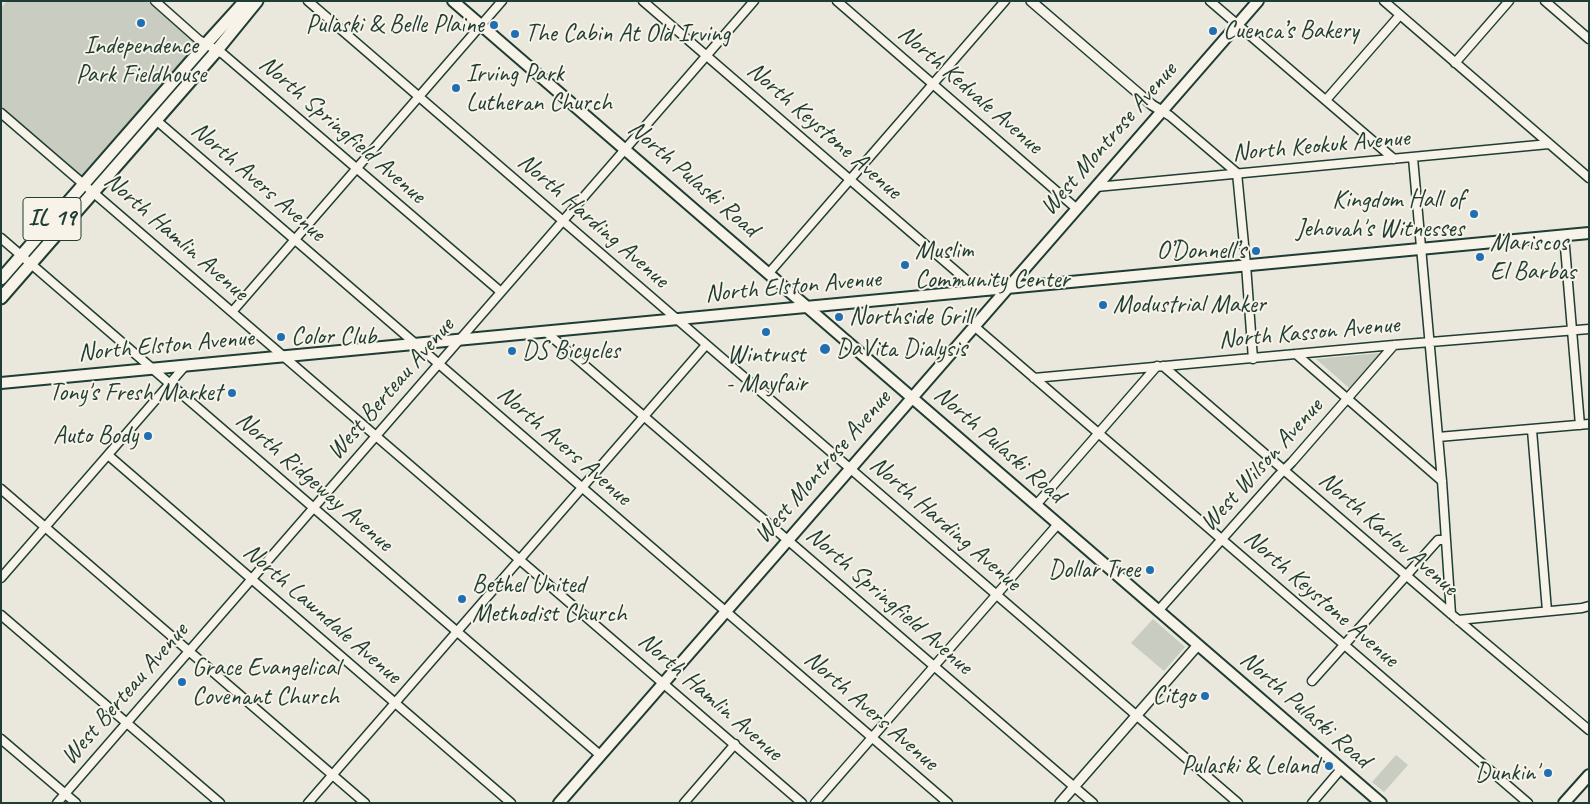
<!DOCTYPE html>
<meta charset="utf-8">
<style>
body{margin:0}
#map{position:relative;width:1590px;height:804px;overflow:hidden;background:#eae8dd;font-family:Caveat,sans-serif}
canvas{display:block}
.frame{position:absolute;inset:0;border:2px solid #1f3d34;pointer-events:none}
</style>
<div id="map">
<canvas width="1590" height="804"></canvas>
<div class="frame"></div>
</div>
<script>
const c = document.querySelector('canvas').getContext('2d');
c.lineJoin = 'round';
function fill(path, color) { c.fillStyle = color; c.fill(path, 'evenodd'); }
const poly = rows => new Path2D(rows.map(r => 'M' + r).join(''));
function stroke(path, color, width, dash) { c.strokeStyle = color; c.lineWidth = width; c.lineCap = dash ? 'butt' : 'round'; c.setLineDash(dash || []); c.stroke(path); }
function drawText(font, color, halo, rows, align = 'center') {
  c.font = font + ' Caveat,sans-serif'; c.lineWidth = 4; c.setLineDash([]); c.textBaseline = 'middle'; c.strokeStyle = halo; c.fillStyle = color; for (const [text, x, y, turn = 0] of rows) {
    c.save(); c.translate(x, y); c.rotate((+turn || 0) * Math.PI / 180); c.textAlign = isNaN(turn) ? turn : align; if (halo) c.strokeText(text, 0, 0); c.fillText(text, 0, 0); c.restore();
  }
}
fill(poly([
 [7,1,147,1,198,45,84,178,1,106,1,8],
 [1380,353,1349,388,1316,359],
 [1153,619,1185,647,1164,671,1131,643],
 [1396,755,1408,765,1384,792,1372,782]
]), '#c8ccc1');
const minor = poly([
 [155,1,199,40,223,54,501,292],
 [308,1,1238,803],
 [643,1,979,291],
 [837,1,1077,209],
 [1210,1,1394,159],
 [1384,1,1589,178],
 [1545,1,1589,39],
 [1455,63,1509,1],
 [1326,100,1400,15],
 [1162,111,1170,116,1237,173,1246,265,1253,359],
 [1,113,802,803],
 [156,120,948,803],
 [1413,158,1442,481,1451,614],
 [1096,187,1549,144],
 [1564,235,1580,425],
 [1,238,600,755],
 [769,273,1005,1],
 [232,312,502,1],
 [974,326,1528,803],
 [546,332,1093,803],
 [1296,354,1442,481],
 [1163,366,1451,614,1589,730],
 [1034,378,1394,345,1589,329],
 [1532,430,1547,611],
 [1438,437,1589,424],
 [108,455,511,803],
 [1,489,365,803],
 [1036,505,1157,366],
 [1,578,185,366],
 [1158,611,1279,475,1292,462,1394,345],
 [1,615,220,803],
 [1458,620,1582,608,1589,606],
 [1312,681,1438,540,1446,540],
 [1,739,76,803],
 [57,803,754,1],
 [308,803,706,345],
 [684,803,735,744],
 [815,803,1058,524],
 [1312,803,1341,769]
]);
const tertiary = poly([
 [1031,1,1152,105,1162,111],
 [1060,803,1198,645]
]);
const secondary = poly([
 [453,1,1381,803],
 [1,383,1589,233],
 [559,803,1258,1],
 [1564,803,1589,775]
]);
const primary = poly([
 [1,279,206,44,245,1],
 [1,298,213,55,257,1]
]);
stroke(minor, '#1f3d34', 11);
stroke(tertiary, '#1f3d34', 12);
stroke(secondary, '#1f3d34', 14);
stroke(primary, '#1f3d34', 15);
stroke(minor, '#f7f3e8', 8);
stroke(tertiary, '#f7f3e8', 9);
stroke(secondary, '#f7f3e8', 10);
stroke(primary, '#f7f3e8', 11);
for (const [x, y, r, color] of [
 [141,23,5,"#1f6fb2"],
 [494,25,5,"#1f6fb2"],
 [1213,31,5,"#1f6fb2"],
 [515,34,5,"#1f6fb2"],
 [456,88,5,"#1f6fb2"],
 [1474,214,5,"#1f6fb2"],
 [1256,251,5,"#1f6fb2"],
 [1480,257,5,"#1f6fb2"],
 [905,265,5,"#1f6fb2"],
 [1103,305,5,"#1f6fb2"],
 [839,317,5,"#1f6fb2"],
 [766,332,5,"#1f6fb2"],
 [281,337,5,"#1f6fb2"],
 [825,349,6,"#1f6fb2"],
 [512,351,5,"#1f6fb2"],
 [232,393,5,"#1f6fb2"],
 [148,436,5,"#1f6fb2"],
 [1150,570,5,"#1f6fb2"],
 [462,599,5,"#1f6fb2"],
 [182,682,5,"#1f6fb2"],
 [1205,696,5,"#1f6fb2"],
 [1329,766,5,"#1f6fb2"],
 [1548,773,5,"#1f6fb2"]
]) { const dot = new Path2D(); dot.arc(x, y, r, 0, 2 * Math.PI); c.fillStyle = color; c.fill(dot); stroke(dot, '#f7f3e8', 2); }
for (const [x, y, w] of [
 [52,219,58]
]) { const box = new Path2D(); box.roundRect(x - w / 2, y - 21.5, w, 43, 4); c.fillStyle = '#f7f3e8'; c.fill(box); stroke(box, '#1f3d34', 1); }
drawText('bold 24px', '#1f3d34', null, [
 ["IL 19",52,219]
]);
drawText('25px', '#1f3d34', '#f7f3e8', [
 ["Pulaski & Belle Plaine",484,25,"right"],
 ["Cuenca’s Bakery",1223,31],
 ["The Cabin At Old Irving",525,34],
 ["Independence",141,46,"center"],
 ["Park Fieldhouse",141,75,"center"],
 ["Irving Park",466,74],
 ["Lutheran Church",466,103],
 ["Kingdom Hall of",1464,200,"right"],
 ["Jehovah's Witnesses",1464,229,"right"],
 ["Mariscos",1490,243],
 ["El Barbas",1490,272],
 ["Muslim",915,251],
 ["Community Center",915,280],
 ["O’Donnell’s",1246,251,"right"],
 ["Modustrial Maker",1113,305],
 ["Northside Grill",849,317],
 ["Color Club",291,337],
 ["DaVita Dialysis",836,349],
 ["DS Bicycles",522,351],
 ["Wintrust",766,355,"center"],
 ["- Mayfair",766,384,"center"],
 ["Tony's Fresh Market",222,393,"right"],
 ["Auto Body",138,436,"right"],
 ["Dollar Tree",1140,570,"right"],
 ["Bethel United",472,585],
 ["Methodist Church",472,614],
 ["Grace Evangelical",192,668],
 ["Covenant Church",192,697],
 ["Citgo",1195,696,"right"],
 ["Pulaski & Leland",1319,766,"right"],
 ["Dunkin'",1538,773,"right"]
], 'left');
drawText('25px', '#1f3d34', '#f7f3e8', [
 ["North Kedvale Avenue",970,90,41],
 ["North Springfield Avenue",342,130,41],
 ["North Keystone Avenue",824,131,41],
 ["West Montrose Avenue",1109,139,-49],
 ["North Keokuk Avenue",1321,146,-5],
 ["North Pulaski Road",693,179,41],
 ["North Avers Avenue",258,182,41],
 ["North Harding Avenue",593,221,41],
 ["North Hamlin Avenue",176,237,41],
 ["North Elston Avenue",793,287,-5],
 ["North Kasson Avenue",1309,333,-5],
 ["North Elston Avenue",166,346,-5],
 ["West Berteau Avenue",391,389,-49],
 ["North Pulaski Road",999,445,41],
 ["North Avers Avenue",564,446,41],
 ["West Wilson Avenue",1262,465,-48],
 ["West Montrose Avenue",823,467,-49],
 ["North Ridgeway Avenue",314,482,41],
 ["North Harding Avenue",945,524,41],
 ["North Karlov Avenue",1388,534,41],
 ["North Keystone Avenue",1321,599,41],
 ["North Springfield Avenue",889,601,41],
 ["North Lawndale Avenue",322,614,41],
 ["West Berteau Avenue",125,694,-49],
 ["North Hamlin Avenue",710,697,41],
 ["North Pulaski Road",1305,710,41],
 ["North Avers Avenue",871,711,41]
]);
</script>
